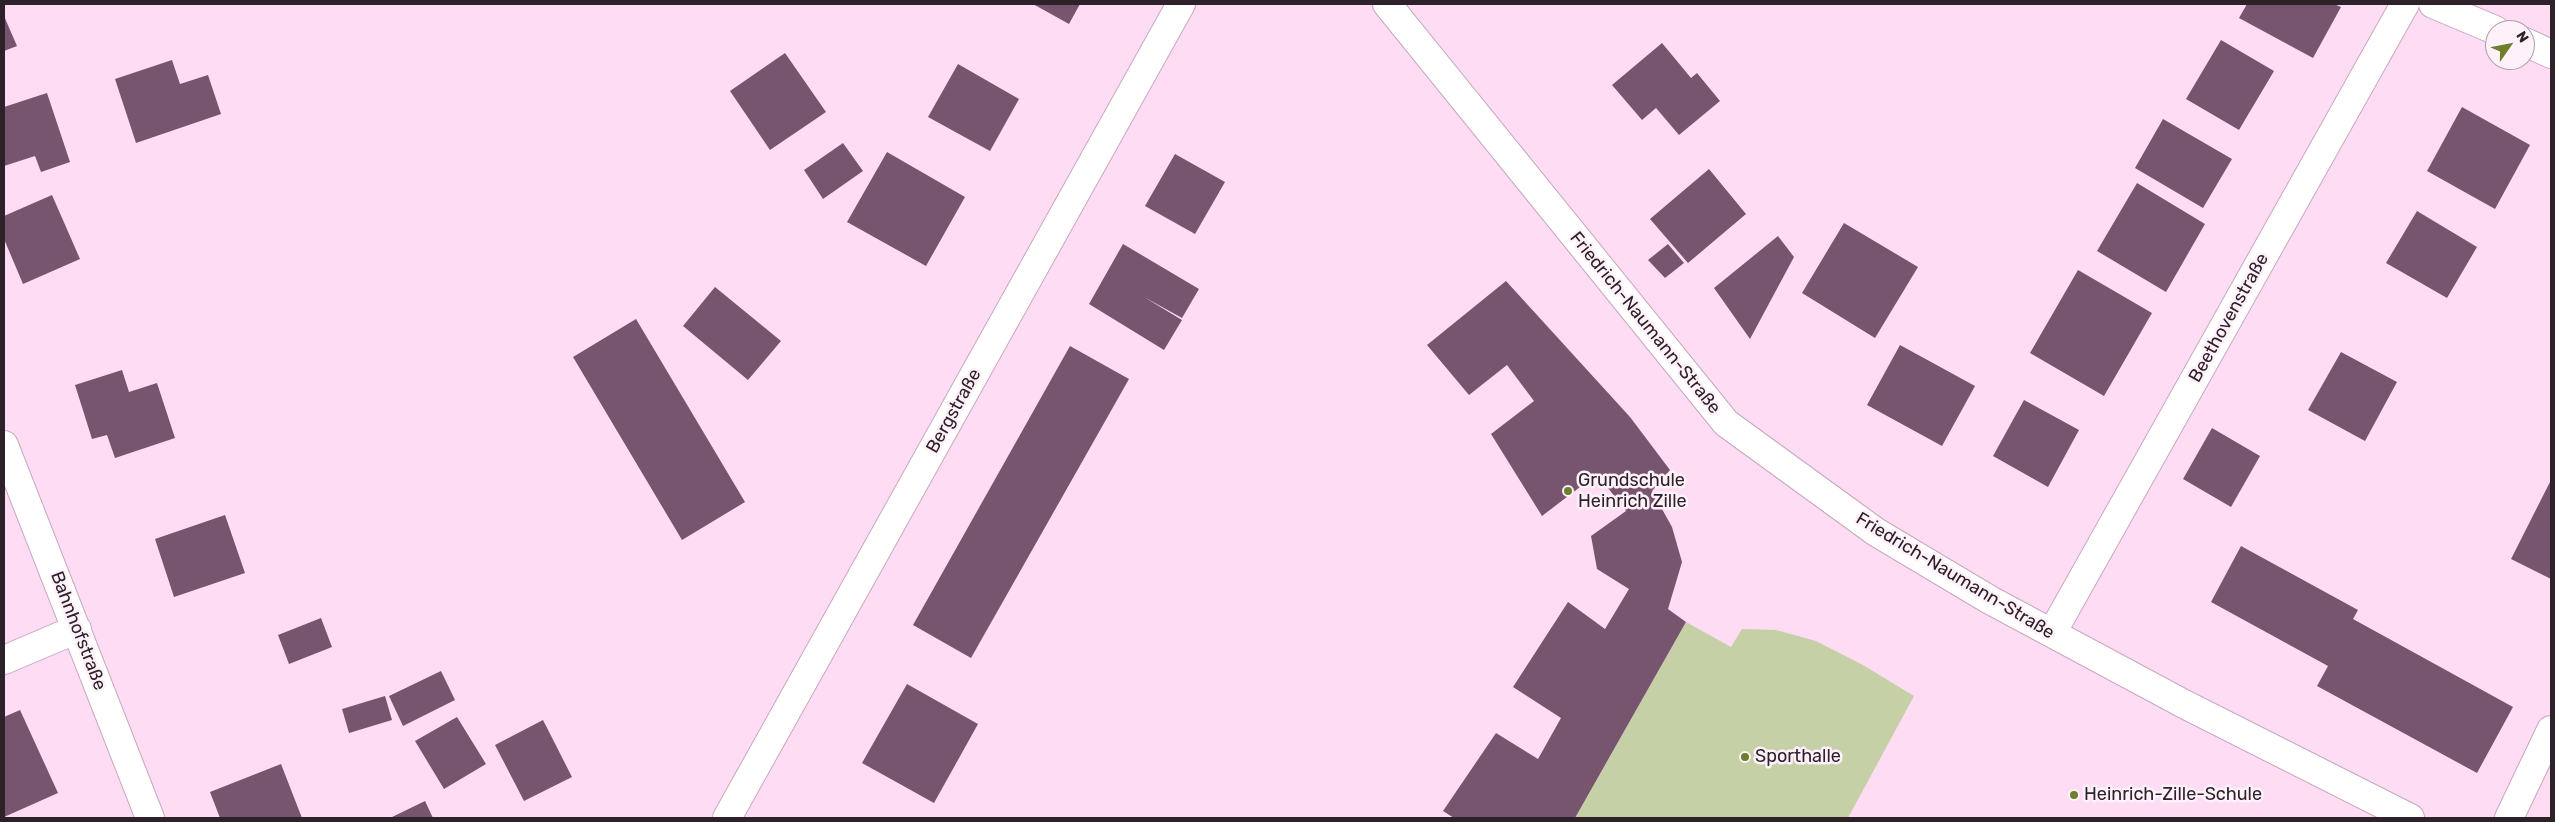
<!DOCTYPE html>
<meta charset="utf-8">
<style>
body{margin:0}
#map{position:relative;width:2555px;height:822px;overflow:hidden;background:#fedcf4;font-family:Rubik,sans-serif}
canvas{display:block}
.frame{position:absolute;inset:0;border:5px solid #2e222a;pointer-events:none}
.north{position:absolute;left:2485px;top:20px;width:50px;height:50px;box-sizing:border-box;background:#fef1fa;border:1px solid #ab9ea7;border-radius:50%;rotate:57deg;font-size:14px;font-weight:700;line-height:20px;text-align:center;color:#2e222a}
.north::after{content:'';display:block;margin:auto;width:18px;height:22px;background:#6d7e2d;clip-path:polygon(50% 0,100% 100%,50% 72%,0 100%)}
</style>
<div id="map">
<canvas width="2555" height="822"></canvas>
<div class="frame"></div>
<div class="north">N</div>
</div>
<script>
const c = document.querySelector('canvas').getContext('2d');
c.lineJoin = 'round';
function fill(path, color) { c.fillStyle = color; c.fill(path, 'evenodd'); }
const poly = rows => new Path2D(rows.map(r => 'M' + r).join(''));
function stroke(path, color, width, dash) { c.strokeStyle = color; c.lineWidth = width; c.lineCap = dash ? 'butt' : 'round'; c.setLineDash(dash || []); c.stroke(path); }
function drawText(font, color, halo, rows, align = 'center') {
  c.font = font + ' Rubik,sans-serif'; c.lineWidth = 5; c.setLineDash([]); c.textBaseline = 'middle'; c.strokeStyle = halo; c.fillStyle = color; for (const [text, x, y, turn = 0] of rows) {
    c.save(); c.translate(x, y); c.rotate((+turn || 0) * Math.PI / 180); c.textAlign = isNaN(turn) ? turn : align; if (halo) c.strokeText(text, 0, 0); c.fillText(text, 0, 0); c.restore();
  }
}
fill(poly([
 [1686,622,1731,647,1742,629,1776,630,1816,641,1863,665,1914,696,1848,818,1575,818]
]), '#c5d0a7');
fill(poly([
 [1033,4,1080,4,1069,24],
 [2247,4,2334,4,2341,7,2313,58,2239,18],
 [4,16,17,46,4,51],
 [2221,40,2274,71,2239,130,2186,99],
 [1662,43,1691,78,1697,73,1720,101,1679,135,1656,108,1642,120,1612,85],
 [785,53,826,112,770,150,730,91],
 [172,60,180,84,208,75,221,114,136,143,115,79],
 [958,64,1019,99,990,151,928,117],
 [47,93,70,162,41,172,35,156,4,166,4,107],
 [2462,107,2530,145,2495,209,2427,171],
 [2163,119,2232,159,2203,208,2135,168],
 [843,143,863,171,823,199,804,170],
 [887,152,965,197,926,266,847,222],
 [1175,154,1225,182,1195,234,1145,206],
 [1709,169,1746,214,1688,263,1650,219],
 [2137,183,2205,224,2166,292,2097,251],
 [52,195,80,259,23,284,4,239,4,216],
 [2417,211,2477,247,2447,298,2386,263],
 [1844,223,1918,267,1875,338,1802,293],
 [1778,236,1794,257,1750,339,1714,288],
 [1123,244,1199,289,1182,318,1144,297,1182,320,1164,350,1089,304],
 [1668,244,1684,263,1665,278,1648,260],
 [2078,270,2152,313,2104,396,2030,353],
 [1506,281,1630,417,1670,470,1652,491,1672,527,1682,562,1668,609,1686,622,1575,818,1454,818,1443,811,1496,733,1538,759,1561,718,1513,687,1568,602,1605,629,1629,589,1597,569,1591,536,1626,511,1597,474,1542,516,1491,434,1534,401,1507,365,1469,395,1427,345],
 [715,287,781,341,748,380,683,326],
 [636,319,745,502,682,540,573,357],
 [1900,345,1975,386,1942,446,1867,405],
 [1070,346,1129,379,971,658,913,625],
 [2341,352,2397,382,2365,441,2308,410],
 [122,370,129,392,157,383,175,438,115,458,107,435,92,439,75,385],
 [2024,400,2079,430,2048,487,1993,456],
 [2212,428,2260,456,2231,507,2183,479],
 [2551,480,2551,579,2511,559],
 [225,515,245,573,174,597,155,539],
 [2241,546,2358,610,2353,619,2513,707,2477,773,2317,686,2328,666,2211,602],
 [321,618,332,647,289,664,278,635],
 [441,671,455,700,403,726,389,696],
 [907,684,978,724,934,803,862,763],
 [385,696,392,720,349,733,342,709],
 [20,710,58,793,4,817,4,717],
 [457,717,486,764,444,789,415,741],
 [543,720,572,777,524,801,495,745],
 [281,764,302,818,220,818,210,792],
 [425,801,433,818,390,818]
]), '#77556e');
const minor = poly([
 [1387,4,1726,423,1876,532,1990,600,2184,704,2410,818],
 [2433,4,2495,30],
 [2525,42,2551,54],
 [4,445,150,818],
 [2052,633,2405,4],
 [4,660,77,629],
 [727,818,1181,4],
 [2509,818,2551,730]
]);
stroke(minor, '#c8a8bf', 30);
stroke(minor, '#fff', 28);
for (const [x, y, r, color] of [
 [1568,491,5,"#6d7e2d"],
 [1745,757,5,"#6d7e2d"],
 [2074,795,5,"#6d7e2d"]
]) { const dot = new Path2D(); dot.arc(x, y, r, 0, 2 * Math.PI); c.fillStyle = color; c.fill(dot); stroke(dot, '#fef1fa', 2); }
drawText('18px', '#2e222a', '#fef1fa', [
 ["Beethovenstraße",2229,318,-61],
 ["Friedrich-Naumann-Straße",1645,323,51],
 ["Bergstraße",954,411,-61],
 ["Friedrich-Naumann-Straße",1955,576,31],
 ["Bahnhofstraße",78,631,69]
]);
drawText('18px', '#2e222a', '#fef1fa', [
 ["Grundschule",1578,481],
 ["Heinrich Zille",1578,502],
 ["Sporthalle",1755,757],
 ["Heinrich-Zille-Schule",2084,795]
], 'left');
</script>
